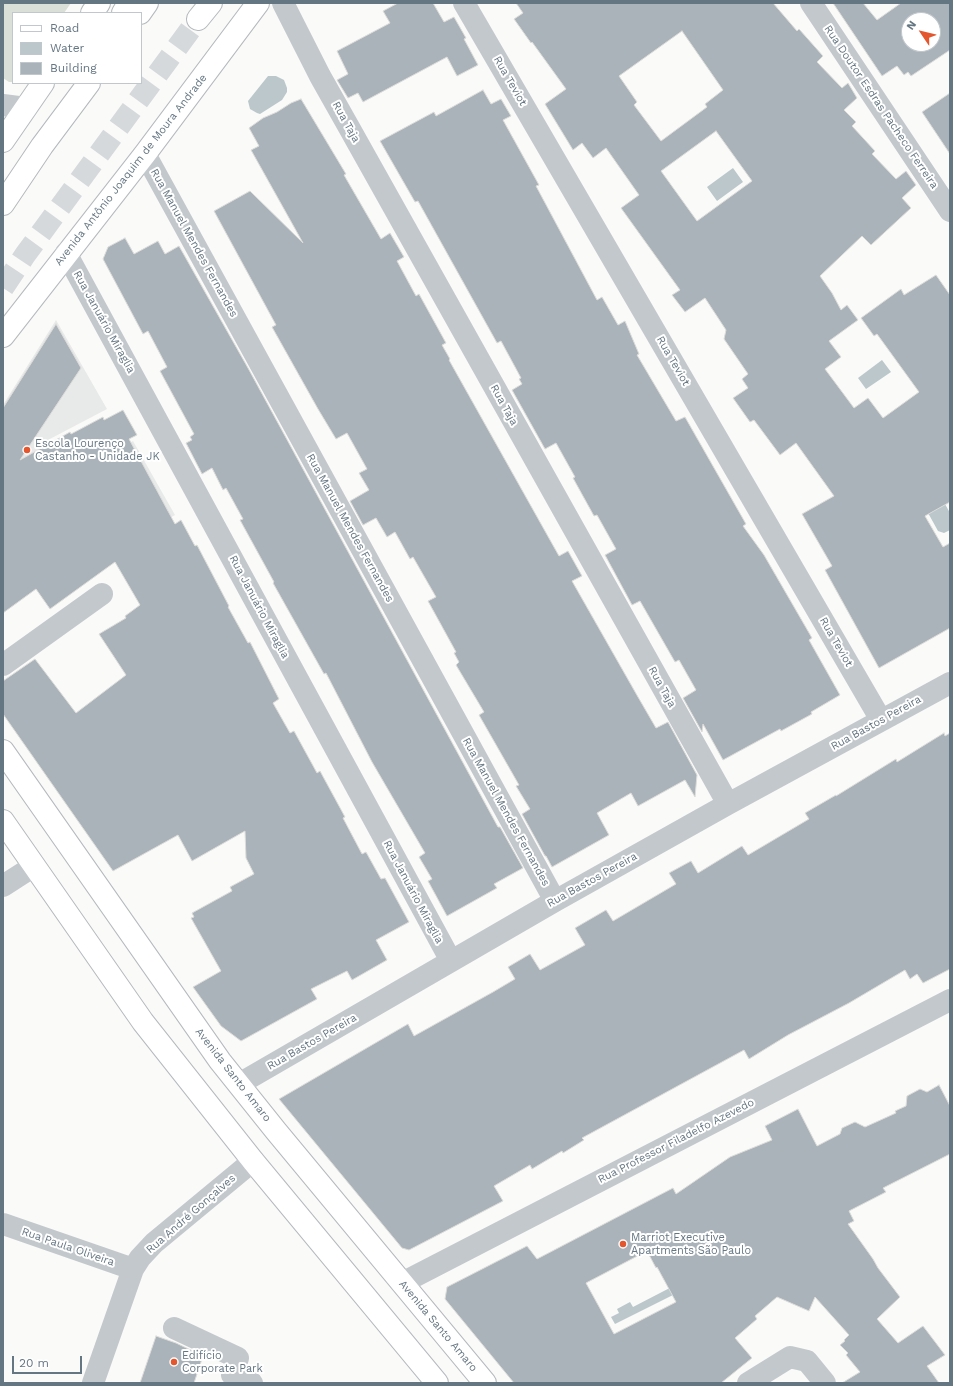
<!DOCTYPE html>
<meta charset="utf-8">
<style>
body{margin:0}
#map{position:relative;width:953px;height:1386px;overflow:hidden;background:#fafaf8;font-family:"Work Sans",sans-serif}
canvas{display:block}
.frame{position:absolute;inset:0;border:4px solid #657683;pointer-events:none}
.legend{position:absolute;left:12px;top:12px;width:130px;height:72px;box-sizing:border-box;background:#fff;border:1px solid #c1c8cd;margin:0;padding:5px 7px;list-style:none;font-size:12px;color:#657683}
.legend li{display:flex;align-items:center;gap:8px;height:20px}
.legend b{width:20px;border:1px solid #c1c8cd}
.north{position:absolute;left:901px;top:12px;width:40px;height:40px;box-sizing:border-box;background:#fff;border:1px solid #c1c8cd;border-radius:50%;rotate:305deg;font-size:11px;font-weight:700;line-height:16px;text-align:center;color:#657683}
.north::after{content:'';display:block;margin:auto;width:14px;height:18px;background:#e4572e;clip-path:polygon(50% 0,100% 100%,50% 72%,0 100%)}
.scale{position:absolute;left:12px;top:1356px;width:70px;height:18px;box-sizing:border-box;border:2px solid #657683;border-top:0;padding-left:5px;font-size:12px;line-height:14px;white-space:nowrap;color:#657683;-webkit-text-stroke:3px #fff;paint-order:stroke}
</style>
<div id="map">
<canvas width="953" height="1386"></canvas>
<div class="frame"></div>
<ul class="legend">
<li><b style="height:5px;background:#fff"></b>Road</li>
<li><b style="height:11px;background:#bbc7cb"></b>Water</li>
<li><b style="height:11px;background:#aab3b9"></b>Building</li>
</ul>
<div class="north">N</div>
<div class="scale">20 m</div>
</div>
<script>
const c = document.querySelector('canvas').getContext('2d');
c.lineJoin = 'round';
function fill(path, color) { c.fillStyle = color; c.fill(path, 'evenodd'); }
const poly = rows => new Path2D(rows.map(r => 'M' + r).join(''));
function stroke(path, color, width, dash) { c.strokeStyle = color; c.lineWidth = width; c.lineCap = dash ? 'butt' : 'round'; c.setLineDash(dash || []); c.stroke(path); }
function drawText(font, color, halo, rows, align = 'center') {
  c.font = font + ' "Work Sans",sans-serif'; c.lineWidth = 4; c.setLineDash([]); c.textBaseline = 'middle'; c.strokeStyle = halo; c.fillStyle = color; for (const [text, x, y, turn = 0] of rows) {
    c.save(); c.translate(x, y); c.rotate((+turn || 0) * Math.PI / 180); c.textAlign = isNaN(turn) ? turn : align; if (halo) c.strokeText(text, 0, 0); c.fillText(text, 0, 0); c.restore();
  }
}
fill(poly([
 [56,320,107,409,46,441,66,479,133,441,175,515,107,553,3,459,3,405]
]), '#e8e9e9');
fill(poly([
 [3,3,71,3,64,13,13,13,13,82,9,82,3,78]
]), '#dadfd7');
fill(poly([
 [268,76,276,76,284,80,287,88,287,92,282,100,260,114,257,113,250,109,248,101],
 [733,168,743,182,717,201,707,187],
 [882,360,891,372,866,389,858,378],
 [945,504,950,513,950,530,944,533,938,531,927,511],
 [689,1278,693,1285,615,1324,611,1317,619,1313,617,1309,630,1302,633,1307]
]), '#bbc7cb');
const building = poly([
 [398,3,433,3,444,22,454,17,466,38,464,39,478,65,457,76,447,57,363,102,358,93,348,98,337,80,348,74,337,51,390,23,383,11,398,3],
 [516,3,773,3,797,31,799,29,823,56,817,62,842,88,848,83,857,98,844,110,856,122,852,126,875,151,872,154,896,179,906,171,916,185,902,198,911,208,871,245,862,236,820,276,832,293,841,310,847,305,858,320,829,341,841,357,825,369,854,408,868,398,883,418,919,392,877,334,874,336,861,318,901,289,904,295,936,275,950,295,950,502,925,516,943,547,950,543,950,628,879,668,825,570,832,566,802,514,834,496,796,443,780,455,754,420,750,422,733,398,748,388,742,379,748,374,724,339,726,330,705,298,685,312,672,295,680,290,621,208,639,195,606,148,593,158,582,143,573,150,545,104,566,89,532,42,531,43,514,19,523,13,516,3],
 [682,31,723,90,705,104,707,107,661,141,634,105,637,102,619,76,682,31],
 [716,131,752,181,697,221,661,171,716,131],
 [833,3,863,3,877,20,901,3,950,3,950,50,911,76,908,72,904,75,897,66,882,76,833,3],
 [909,20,933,20,933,44,909,44,909,20],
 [483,90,491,104,501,99,511,116,503,120,539,185,536,186,597,300,602,297,618,325,625,321,639,354,637,355,676,421,685,417,746,524,743,526,764,555,812,638,809,640,840,695,811,712,812,714,781,731,780,729,723,760,703,724,702,732,683,698,696,690,679,660,675,662,640,601,632,605,605,555,616,549,597,515,594,516,573,478,575,477,556,443,545,449,512,390,522,384,519,379,521,378,501,341,497,343,418,201,415,202,380,141,434,112,436,116,483,90],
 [950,93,950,154,922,112,950,93],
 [301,99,346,174,344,175,381,239,390,233,404,257,397,261,416,296,419,294,446,343,442,345,450,359,449,360,559,556,568,551,582,576,572,581,638,697,656,728,668,722,697,775,695,797,685,780,638,806,631,793,597,813,609,835,552,867,546,856,545,856,522,814,530,809,516,786,519,785,479,715,484,712,456,665,459,662,454,653,456,652,428,601,436,597,413,557,410,559,395,532,387,537,376,518,363,525,350,501,369,490,359,473,367,469,347,433,336,439,318,409,272,327,276,325,214,211,250,191,303,243,251,150,259,146,249,128,263,118,277,112,291,103,301,99],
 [125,238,134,254,158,241,165,254,179,246,248,368,498,827,500,827,523,868,494,884,497,888,447,916,428,881,432,879,419,857,425,853,372,762,326,673,324,674,273,583,274,582,240,520,243,519,226,488,223,490,212,468,202,474,186,443,192,440,190,437,194,434,160,371,167,367,148,331,143,334,103,259,108,247,125,238],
 [56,324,81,368,20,460,70,432,71,434,103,417,104,420,123,410,137,435,129,439,175,524,181,520,195,546,197,545,229,606,228,607,248,643,250,642,279,699,273,703,290,733,294,731,317,773,320,771,345,817,343,818,362,854,366,852,381,879,385,878,409,922,376,940,387,960,352,980,347,971,311,989,317,999,241,1041,221,1026,193,987,221,971,191,918,194,917,192,913,232,891,230,887,254,874,246,858,245,831,192,861,178,835,113,871,3,714,3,681,35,659,76,713,126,675,99,634,126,618,125,616,140,605,115,562,50,609,36,589,3,613,3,408,56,324],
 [944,733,945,736,950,733,950,969,923,983,917,974,910,979,905,970,849,1003,788,1035,749,1059,744,1050,582,1138,584,1140,563,1153,562,1151,532,1169,530,1165,494,1186,503,1201,409,1250,402,1248,279,1099,408,1024,414,1036,493,992,515,979,508,967,530,954,540,970,585,945,575,928,606,910,613,921,676,884,669,873,691,861,698,873,742,846,748,855,809,819,805,813,836,795,836,796,896,759,897,762,944,733],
 [939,1085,950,1106,950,1154,883,1188,886,1192,849,1211,854,1221,848,1224,873,1259,878,1268,900,1297,877,1319,898,1343,923,1326,945,1355,927,1366,939,1383,842,1383,860,1372,846,1355,848,1353,840,1345,845,1341,844,1340,849,1335,815,1297,809,1311,777,1297,755,1316,757,1319,735,1338,752,1358,721,1383,514,1383,445,1299,447,1287,527,1246,537,1259,673,1188,676,1194,730,1157,772,1140,765,1126,798,1109,817,1146,840,1134,842,1128,855,1122,865,1127,896,1113,895,1111,906,1106,907,1096,920,1089,927,1092,939,1085],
 [647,1251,656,1268,657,1267,676,1302,614,1334,586,1283,647,1251],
 [156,1336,176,1343,203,1356,194,1383,140,1383,156,1336]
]);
fill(building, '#aab3b9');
stroke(building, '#dcdcda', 1);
stroke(poly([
 [3,288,25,255,198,19]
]), '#d5d9db', 22, [22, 11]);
const major = poly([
 [92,13,99,3],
 [3,141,43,83],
 [3,336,145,154,258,3],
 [3,751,220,1061,276,1131,485,1383],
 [3,821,143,1022,253,1161,437,1383]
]);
const highway = poly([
 [123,13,129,3],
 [140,13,147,3],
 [198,19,211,3],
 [3,204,42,146,89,83]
]);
stroke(major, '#b5babe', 24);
stroke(highway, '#b4b9bd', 24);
stroke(poly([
 [283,3,320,76,351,131,728,804],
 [464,3,881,720],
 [811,3,950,211],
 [3,105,26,108],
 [145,154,555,901],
 [66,253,451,961],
 [3,665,102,594],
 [3,886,34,866],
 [239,1084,555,901,728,804,950,683],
 [3,1224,133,1269],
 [402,1283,950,1000],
 [174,1328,238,1358,232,1375,252,1383],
 [93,1383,133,1269,140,1258,154,1243,253,1161],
 [748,1383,790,1357,807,1361,825,1383]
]), '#c3c8cc', 22);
stroke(major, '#fff', 22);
stroke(highway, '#fff', 22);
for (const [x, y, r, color] of [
 [27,450,4,"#e4572e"],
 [623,1244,4,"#e4572e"],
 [174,1362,4,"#e4572e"]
]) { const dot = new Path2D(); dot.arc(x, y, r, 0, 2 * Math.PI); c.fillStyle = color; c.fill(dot); stroke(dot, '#fff', 1.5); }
drawText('11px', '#657683', '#fff', [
 ["Rua Teviot",510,81,60],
 ["Rua Doutor Esdras Pacheco Ferreira",881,107,56],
 ["Rua Taja",346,122,61],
 ["Avenida Antônio Joaquim de Moura Andrade",131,170,-52],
 ["Rua Manuel Mendes Fernandes",194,243,61],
 ["Rua Januário Miraglia",104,322,61],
 ["Rua Teviot",673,361,60],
 ["Rua Taja",504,405,61],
 ["Rua Manuel Mendes Fernandes",350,528,61],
 ["Rua Januário Miraglia",259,607,62],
 ["Rua Teviot",836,642,60],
 ["Rua Taja",662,687,61],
 ["Rua Bastos Pereira",876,723,-29],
 ["Rua Manuel Mendes Fernandes",506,812,61],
 ["Rua Bastos Pereira",592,880,-29],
 ["Rua Januário Miraglia",413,892,62],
 ["Rua Bastos Pereira",312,1042,-30],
 ["Avenida Santo Amaro",233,1075,52],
 ["Rua Professor Filadelfo Azevedo",676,1141,-27],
 ["Rua André Gonçalves",191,1214,-41],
 ["Rua Paula Oliveira",68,1247,19],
 ["Avenida Santo Amaro",438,1326,50]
]);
drawText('11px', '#657683', '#fff', [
 ["Escola Lourenço",35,444],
 ["Castanho - Unidade JK",35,457],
 ["Marriot Executive",631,1238],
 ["Apartments São Paulo",631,1251],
 ["Edifício",182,1356],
 ["Corporate Park",182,1369]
], 'left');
</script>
